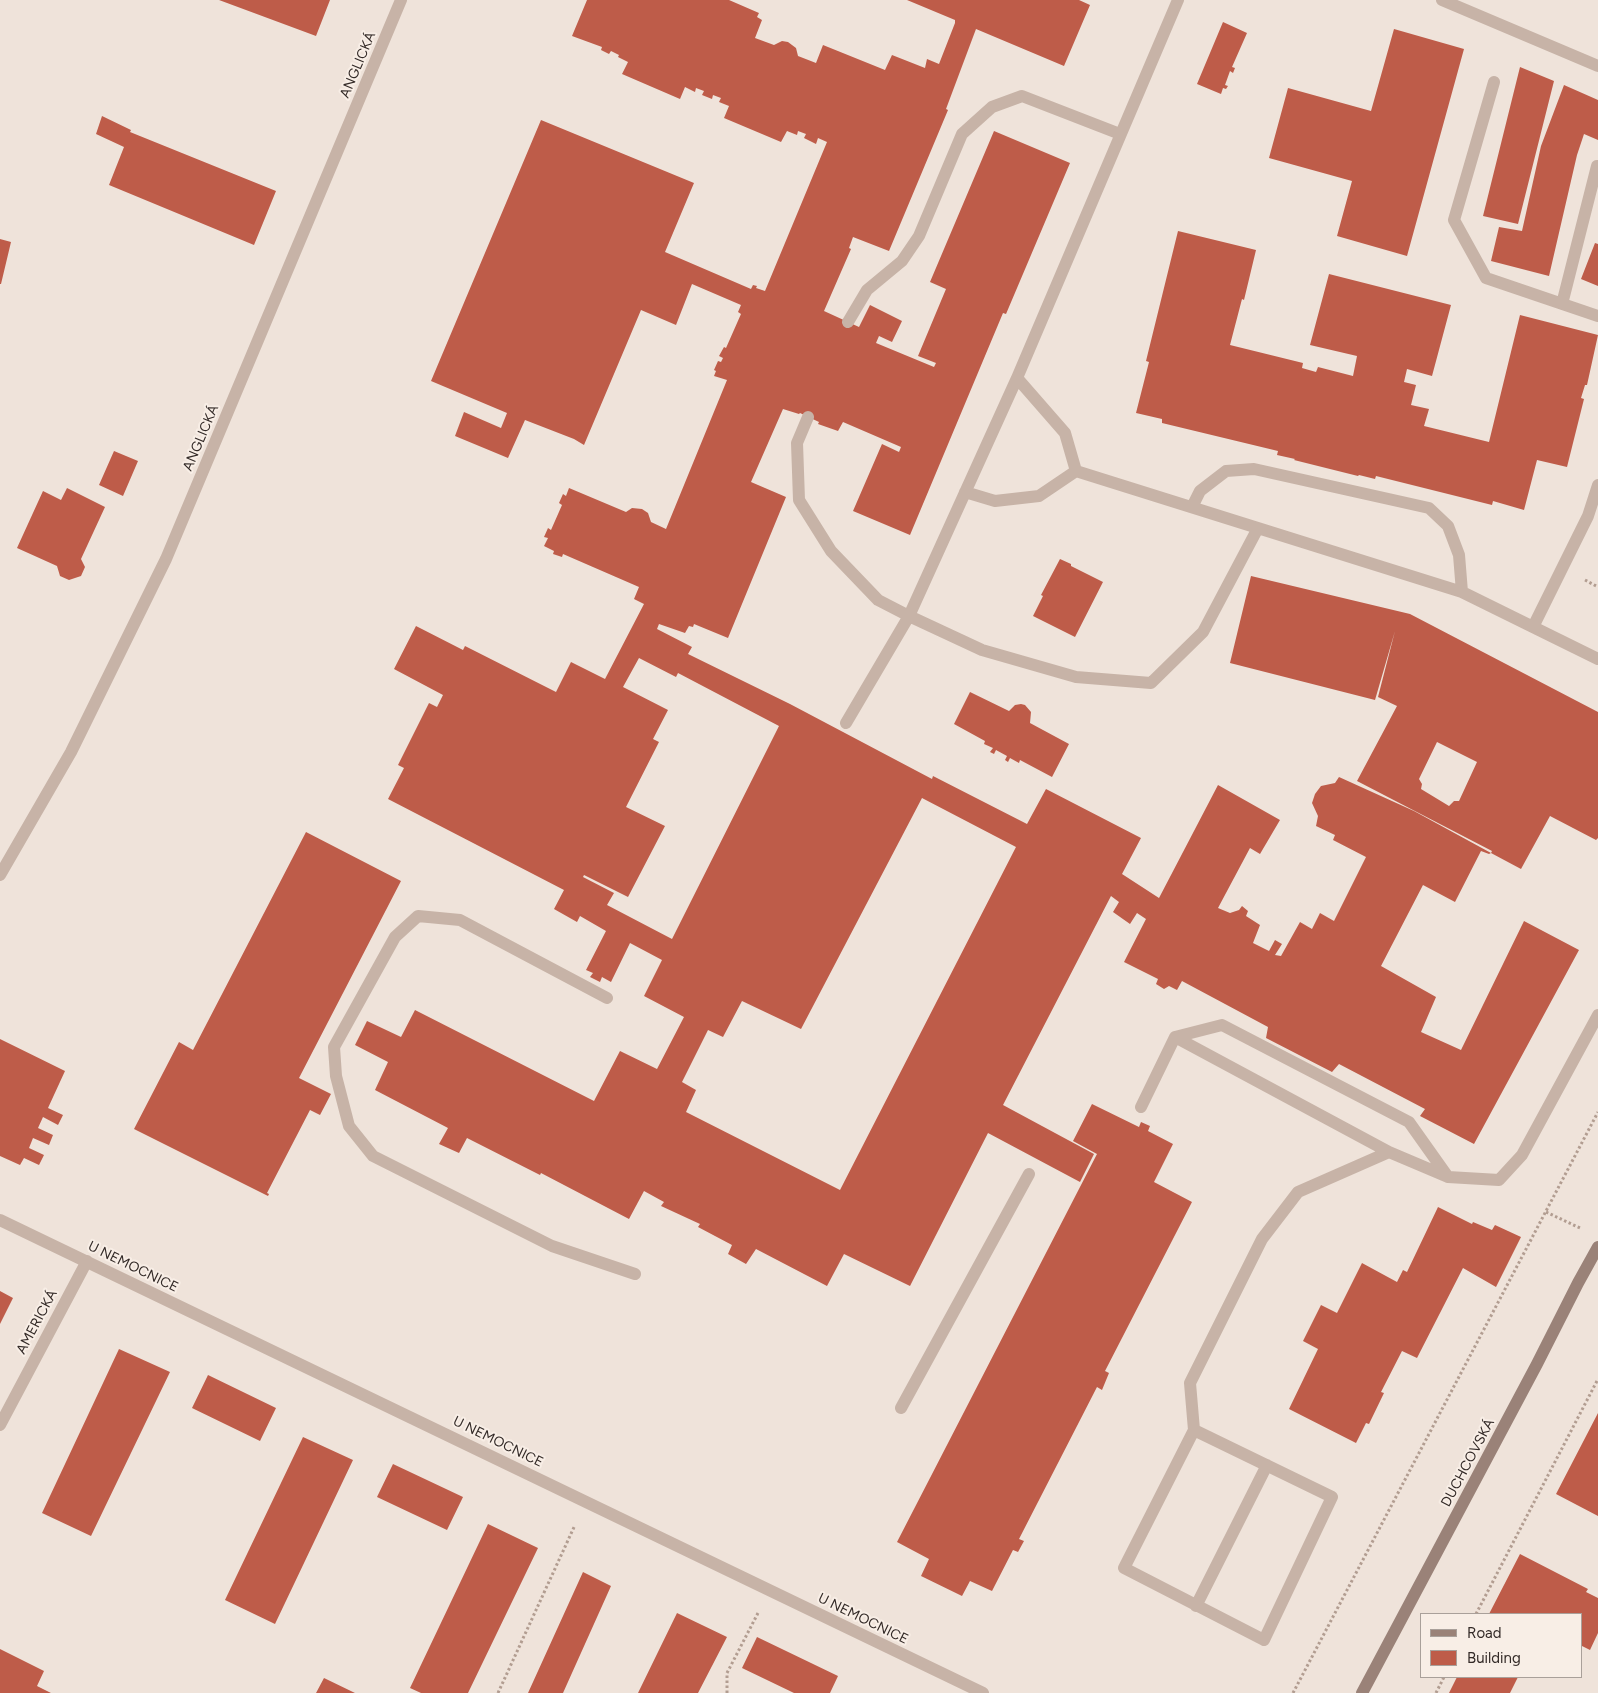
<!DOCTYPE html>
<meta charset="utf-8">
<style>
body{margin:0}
#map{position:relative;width:1598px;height:1693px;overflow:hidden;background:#efe3da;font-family:Figtree,sans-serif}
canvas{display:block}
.legend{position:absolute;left:1420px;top:1613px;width:162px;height:65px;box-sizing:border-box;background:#f8eee6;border:1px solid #a9a09a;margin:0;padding:6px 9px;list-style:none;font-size:15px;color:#332a27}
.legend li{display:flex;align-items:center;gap:10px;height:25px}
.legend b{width:25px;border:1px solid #a9a09a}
</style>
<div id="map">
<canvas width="1598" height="1693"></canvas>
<ul class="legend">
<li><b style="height:6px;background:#9a8278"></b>Road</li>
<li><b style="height:14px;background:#be5c49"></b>Building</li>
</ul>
</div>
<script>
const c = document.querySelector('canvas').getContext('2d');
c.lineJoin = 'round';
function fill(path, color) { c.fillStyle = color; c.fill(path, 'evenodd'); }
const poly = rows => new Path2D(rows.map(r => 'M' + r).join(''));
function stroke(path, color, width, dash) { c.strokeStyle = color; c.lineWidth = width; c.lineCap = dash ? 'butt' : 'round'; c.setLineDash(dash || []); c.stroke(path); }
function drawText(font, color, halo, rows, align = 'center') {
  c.font = font + ' Figtree,sans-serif'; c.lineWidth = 4; c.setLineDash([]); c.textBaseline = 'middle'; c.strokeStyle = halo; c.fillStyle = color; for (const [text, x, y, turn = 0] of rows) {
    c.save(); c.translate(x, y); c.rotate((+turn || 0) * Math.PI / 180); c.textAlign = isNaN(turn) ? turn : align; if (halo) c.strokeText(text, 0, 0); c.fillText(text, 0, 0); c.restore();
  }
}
fill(poly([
 [219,0,330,0,316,36],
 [587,0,729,0,759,13,757,17,762,20,755,38,774,45,782,41,788,42,796,48,798,56,816,63,823,45,885,70,892,55,925,68,927,59,939,64,955,23,955,20,907,0,1079,0,1090,5,1064,66,976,29,946,109,948,110,889,251,853,237,849,248,851,249,824,311,859,327,870,305,902,321,892,342,879,336,876,343,934,367,936,363,918,356,946,289,930,282,994,131,1070,163,1006,314,1003,313,910,535,853,511,882,444,899,452,901,447,843,422,838,431,818,424,819,422,800,413,799,414,783,409,751,482,786,497,728,638,694,624,693,627,689,626,685,633,659,624,657,629,692,647,688,654,790,704,932,779,933,776,1027,824,1046,789,1141,838,1122,874,1159,898,1218,785,1280,820,1260,854,1250,848,1218,908,1230,913,1239,910,1242,906,1248,911,1246,916,1260,925,1253,943,1269,951,1275,940,1282,944,1275,955,1281,956,1300,922,1312,929,1320,913,1334,921,1366,857,1333,840,1335,835,1316,826,1318,816,1312,803,1315,794,1321,786,1335,783,1339,777,1414,811,1491,853,1489,854,1481,851,1455,902,1423,885,1381,966,1436,997,1421,1032,1461,1050,1524,921,1579,950,1474,1144,1420,1116,1425,1109,1339,1064,1332,1072,1266,1038,1268,1027,1182,981,1177,990,1169,986,1164,989,1156,984,1158,979,1124,962,1146,919,1137,913,1130,924,1113,912,1119,902,1111,896,1003,1105,1094,1154,1080,1182,988,1133,910,1286,844,1254,827,1286,756,1249,746,1264,728,1254,732,1245,698,1227,700,1224,661,1206,664,1202,644,1191,629,1219,541,1173,540,1175,467,1138,459,1153,439,1144,448,1128,375,1090,388,1062,355,1045,367,1021,401,1037,415,1010,594,1101,620,1051,657,1069,684,1017,644,996,662,960,630,943,611,982,602,977,600,982,590,977,593,973,586,970,606,931,580,916,577,922,554,909,564,890,388,799,404,768,398,765,429,703,437,707,443,695,394,669,416,626,463,650,465,646,556,692,571,662,605,679,644,604,634,599,639,587,563,554,562,557,553,554,554,551,544,546,548,538,544,537,548,528,551,530,562,505,559,503,563,494,566,496,569,488,626,512,632,508,642,509,648,513,651,522,666,529,727,380,714,376,716,371,714,370,718,361,721,362,723,358,719,356,724,347,726,348,741,314,738,312,741,305,692,284,676,325,641,310,584,445,574,439,525,420,508,458,455,436,464,412,501,428,507,413,431,381,541,120,694,183,665,252,751,289,753,285,757,286,756,288,765,291,827,142,818,138,816,144,804,138,806,134,798,131,797,135,787,131,781,142,724,118,729,106,719,102,721,98,713,95,712,99,702,95,704,91,696,88,695,92,685,87,680,99,622,74,628,62,618,57,619,55,611,51,609,54,601,50,602,47,572,36],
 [639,658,676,677,678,673,779,726,672,939,607,905,614,893,583,877,584,875,628,897,665,826,626,807,659,742,653,739,668,710,623,687],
 [922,798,1016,847,840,1190,686,1112,696,1090,682,1082,708,1030,723,1037,742,1001,801,1029],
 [1223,22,1247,33,1232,67,1235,68,1233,73,1230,71,1225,85,1228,86,1226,89,1223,88,1221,94,1197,84],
 [1394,29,1464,49,1407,256,1337,236,1352,181,1269,158,1288,88,1371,111],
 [1520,67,1554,81,1518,224,1483,216],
 [1564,85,1598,100,1598,140,1584,134,1577,155,1549,276,1491,261,1499,227,1522,231,1541,146],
 [102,116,131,130,130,132,276,191,254,245,109,185,124,147,96,134],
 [1178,231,1256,250,1244,300,1242,299,1230,345,1303,363,1302,368,1316,372,1318,367,1353,376,1357,356,1310,345,1329,274,1451,305,1432,376,1407,369,1404,382,1416,385,1411,405,1429,409,1424,426,1489,442,1520,315,1598,335,1587,385,1585,385,1581,398,1584,399,1567,467,1537,460,1524,510,1493,501,1492,505,1376,476,1375,479,1359,475,1358,476,1294,460,1295,459,1277,455,1278,451,1162,423,1162,419,1136,413,1149,362,1146,361],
 [0,239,11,242,1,284,0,284],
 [1595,243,1598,244,1598,286,1581,279],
 [114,451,138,461,123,496,99,485],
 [67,488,105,507,81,559,85,567,81,576,69,580,60,576,57,566,17,548,43,491,61,500],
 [1060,559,1071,564,1071,566,1103,582,1075,637,1033,616,1043,596,1041,595],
 [1251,576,1410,614,1598,712,1598,838,1596,840,1550,816,1521,869,1491,853,1492,851,1357,781,1397,706,1378,697,1395,631,1375,700,1230,663],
 [1437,742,1477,762,1459,801,1454,801,1449,806,1421,789,1422,784,1419,779],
 [970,692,1009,711,1015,705,1021,704,1025,705,1031,712,1030,723,1069,744,1052,777,1020,760,1019,763,1010,758,1008,762,1005,760,1007,756,996,750,994,754,990,752,993,748,984,744,985,741,954,724],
 [306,832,401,881,299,1078,331,1094,320,1115,310,1110,267,1193,269,1194,268,1196,134,1129,179,1042,193,1050],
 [0,1039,65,1071,48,1108,63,1115,58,1125,43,1117,38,1128,53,1135,49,1145,33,1138,29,1148,44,1155,39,1165,24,1158,20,1165,0,1156],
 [1092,1104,1139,1127,1141,1122,1150,1126,1148,1131,1173,1144,1154,1182,1192,1202,1105,1371,1109,1373,1102,1390,1097,1387,1019,1539,1024,1541,1018,1552,1013,1550,992,1591,970,1581,962,1596,921,1576,929,1559,897,1542,1097,1154,1073,1141],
 [1438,1207,1472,1224,1473,1222,1492,1230,1495,1225,1521,1237,1496,1287,1463,1268,1417,1358,1402,1351,1381,1392,1384,1393,1369,1424,1366,1423,1356,1443,1289,1409,1318,1349,1303,1341,1321,1305,1337,1313,1362,1263,1397,1282,1403,1270,1407,1272],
 [0,1291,13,1298,0,1324],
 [119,1349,170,1372,91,1536,42,1513],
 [208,1375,276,1408,260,1441,192,1408],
 [1598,1413,1598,1516,1556,1494],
 [303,1437,353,1460,275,1624,225,1600],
 [393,1464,463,1497,447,1530,377,1497],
 [488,1524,538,1548,468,1693,421,1693,410,1688],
 [1520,1554,1588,1589,1586,1592,1598,1598,1598,1633,1590,1650,1582,1646,1582,1614,1489,1614],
 [583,1572,611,1586,563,1693,528,1693],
 [677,1613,727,1637,698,1693,638,1693],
 [757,1637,838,1676,830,1693,794,1693,742,1668],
 [0,1649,44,1671,37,1686,51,1693,0,1693],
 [1457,1677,1518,1677,1510,1693,1449,1693],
 [324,1678,355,1693,316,1693]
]), '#be5c49');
stroke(poly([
 [1585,580,1598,587],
 [1546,1212,1580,1228],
 [1476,1614,1598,1379],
 [498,1693,575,1525],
 [727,1693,727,1673,758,1613],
 [1293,1693,1598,1112],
 [1436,1693,1444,1677]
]), '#b29d91', 3, [2.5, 2.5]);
stroke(poly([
 [1178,0,1017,378,1065,433,1076,471,1462,592,1598,659],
 [1494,82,1454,220,1486,278,1598,316],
 [1562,304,1597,166,1598,166],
 [848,322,867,290,902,261,919,236,962,134,992,107,1022,96,1120,134],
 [808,417,797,443,799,500,831,551,878,600,909,616,982,650,1076,677,1151,683,1203,632,1258,528],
 [965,492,995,501,1039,496,1076,471],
 [1192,507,1200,491,1226,471,1254,469,1429,508,1448,526,1459,555,1462,592],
 [1533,627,1588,516,1598,485],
 [846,723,909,616,1017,378],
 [607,998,460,920,418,916,395,937,334,1047,336,1076,349,1126,373,1156,552,1246,635,1274],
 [1175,1037,1222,1025,1409,1122,1448,1177],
 [1141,1107,1175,1037,1389,1152],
 [901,1408,1029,1174],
 [1194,1430,1332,1497,1264,1640,1124,1568,1194,1430,1190,1383,1262,1239,1298,1192,1389,1152,1448,1177,1499,1180,1522,1155,1598,1015],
 [1196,1606,1267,1465]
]), '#c7b3a7', 12);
stroke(poly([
 [1442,0,1598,66],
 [0,875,71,752,166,559,401,0],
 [0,1220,983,1693],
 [0,1425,87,1261]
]), '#c7b3a7', 12);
stroke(poly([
 [1362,1693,1537,1364,1578,1283,1598,1247]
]), '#9a8278', 12);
drawText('14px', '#332a27', '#f8eee6', [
 ["ANGLICKÁ",358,65,-67],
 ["ANGLICKÁ",201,438,-67],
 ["U NEMOCNICE",133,1267,26],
 ["AMERICKÁ",37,1322,-62],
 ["U NEMOCNICE",498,1442,26],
 ["DUCHCOVSKÁ",1468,1463,-62],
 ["U NEMOCNICE",863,1619,26]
]);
</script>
